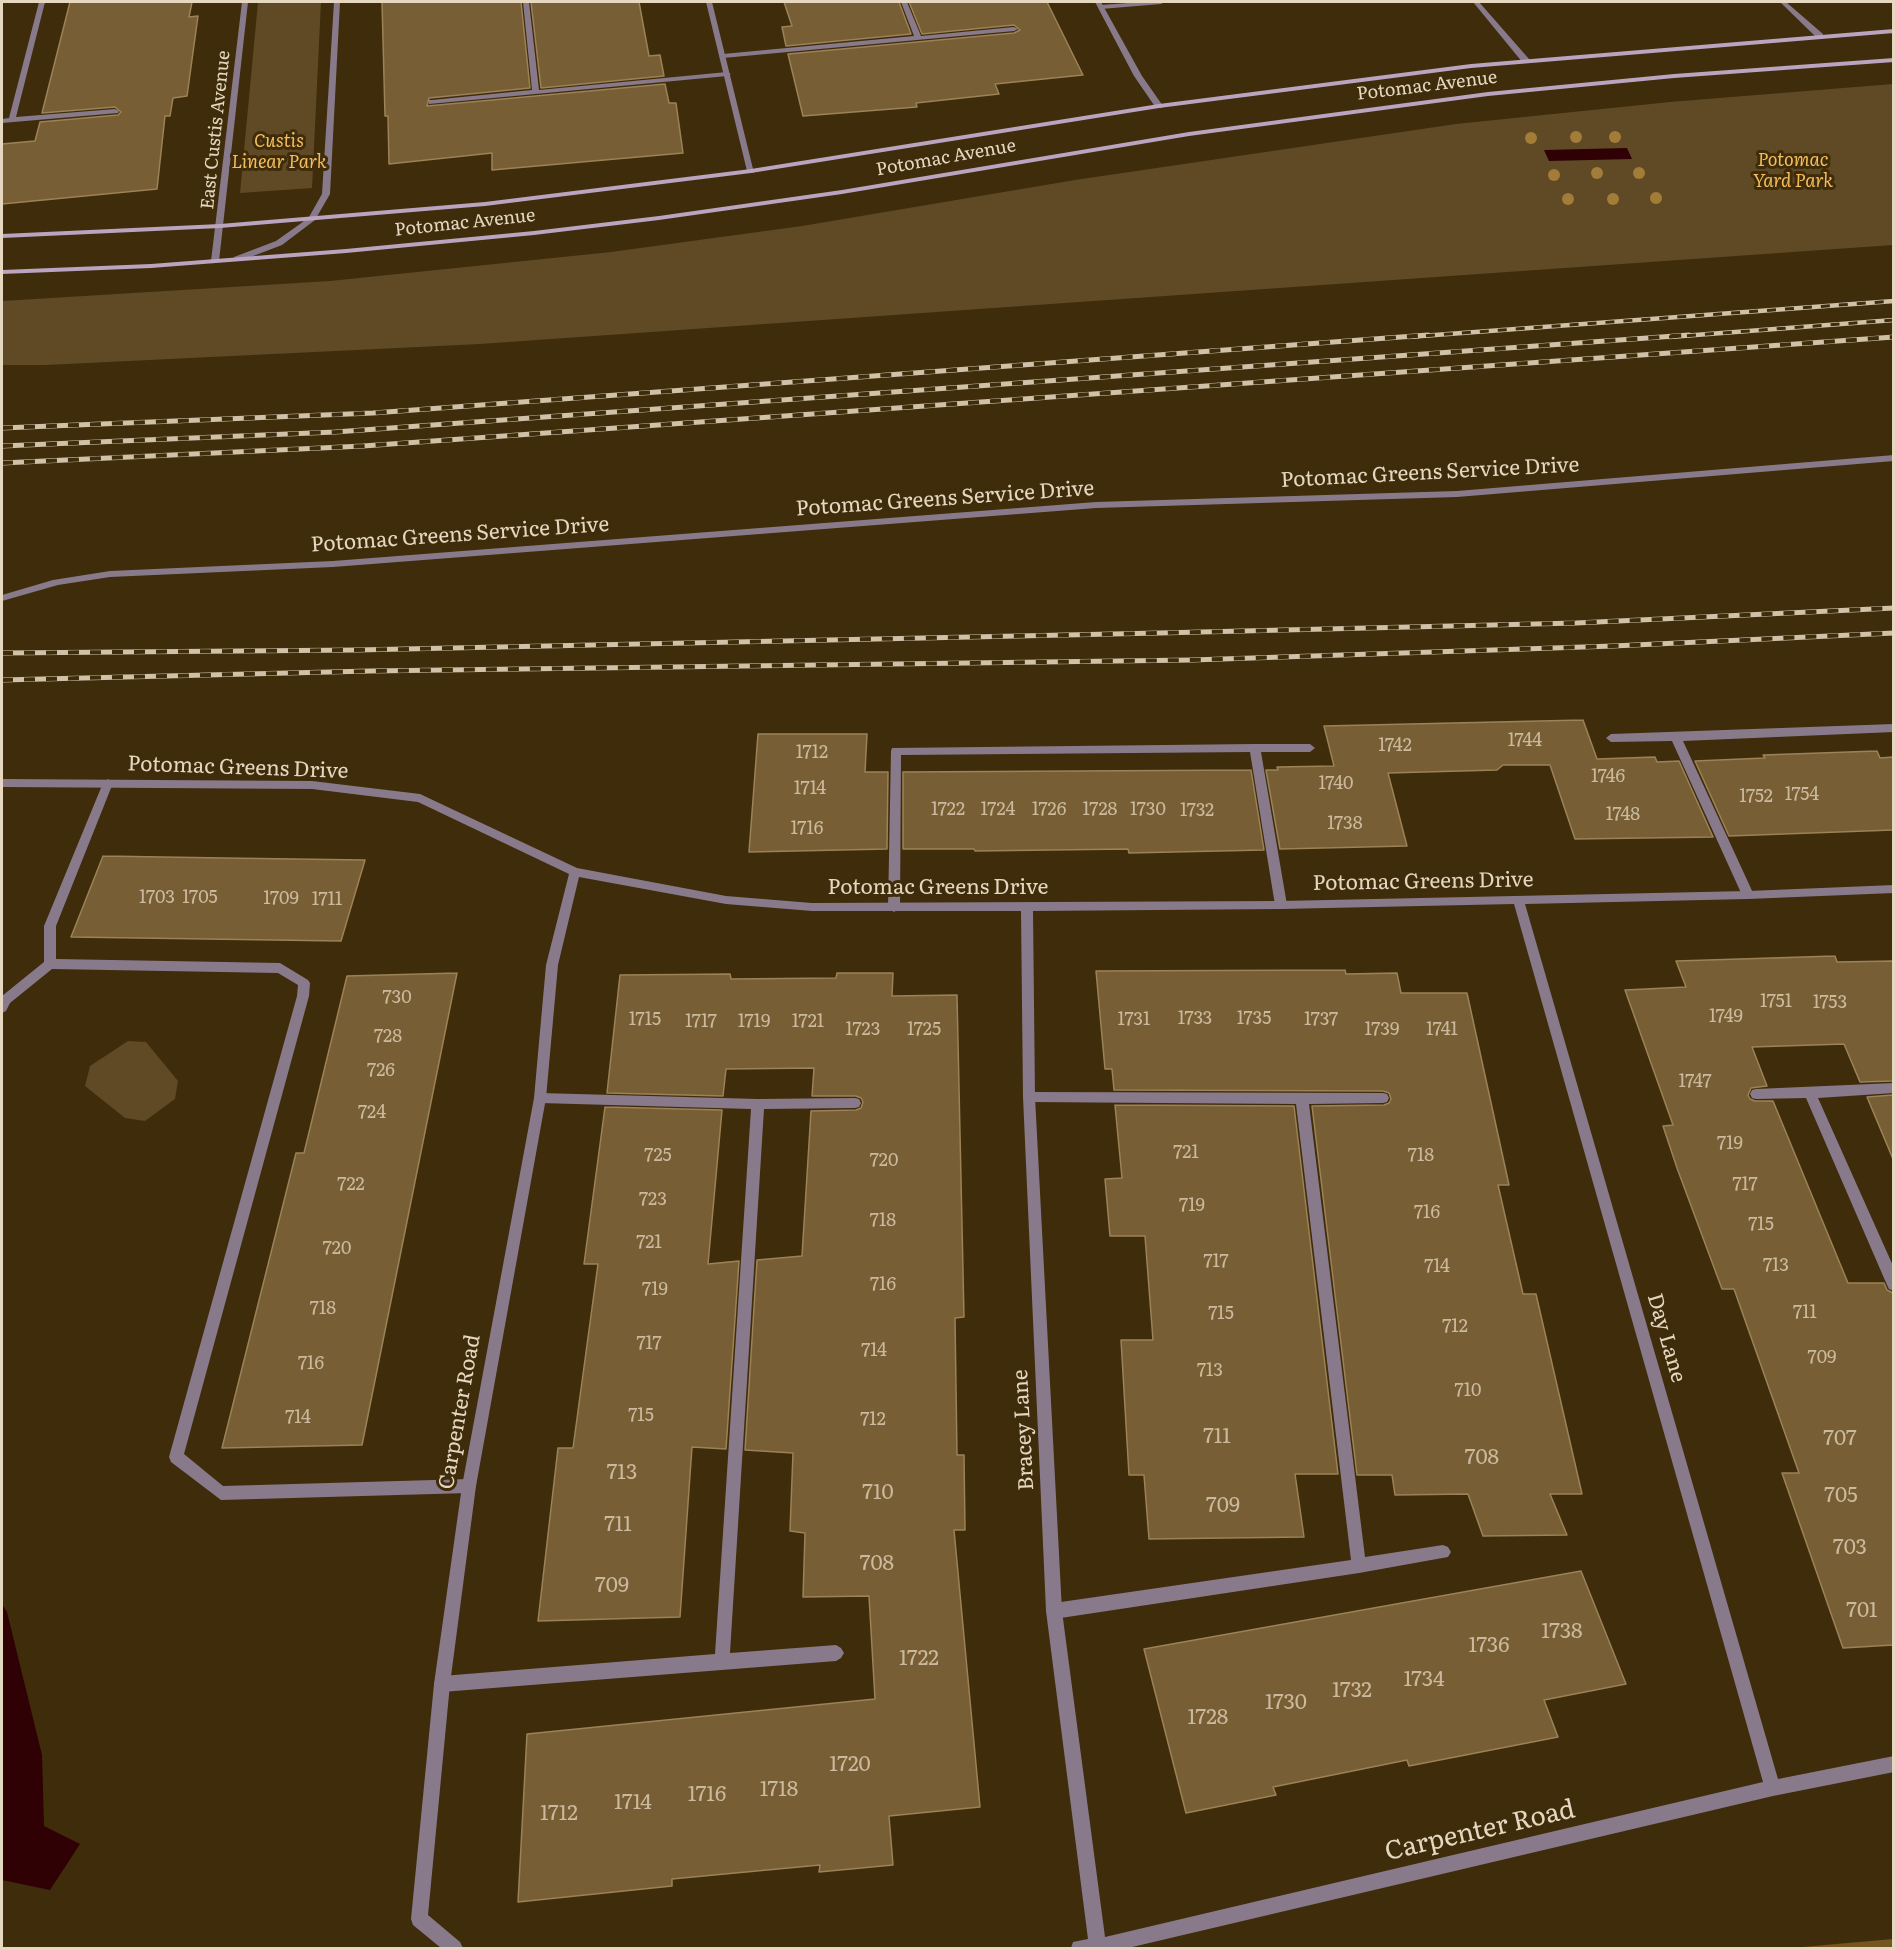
<!DOCTYPE html>
<style>
body{margin:0}
#map{position:relative;width:1895px;height:1950px;overflow:hidden;background:#3e2c0b;font-family:Literata,serif}
canvas{display:block}
.frame{position:absolute;inset:0;border:3px solid #e5d7c0;pointer-events:none}
</style>
<div id="map">
<canvas width="1895" height="1950"></canvas>
<div class="frame"></div>
</div>
<script>
const c = document.querySelector('canvas').getContext('2d');
c.lineJoin = 'round';
function fill(path, color) { c.fillStyle = color; c.fill(path, 'evenodd'); }
const poly = rows => new Path2D(rows.map(r => 'M' + r).join(''));
function stroke(path, color, width, dash) { c.strokeStyle = color; c.lineWidth = width; c.lineCap = dash ? 'butt' : 'round'; c.setLineDash(dash || []); c.stroke(path); }
function drawText(font, color, halo, rows, align = 'center') {
  c.font = font + ' Literata,serif'; c.lineWidth = 6; c.setLineDash([]); c.textBaseline = 'middle'; c.strokeStyle = halo; c.fillStyle = color; for (const [text, x, y, turn = 0] of rows) {
    c.save(); c.translate(x, y); c.rotate((+turn || 0) * Math.PI / 180); c.textAlign = isNaN(turn) ? turn : align; if (halo) c.strokeText(text, 0, 0); c.fillText(text, 0, 0); c.restore();
  }
}
fill(poly([
 [258,2,321,2,312,188,240,193],
 [1893,84,1893,245,480,344,46,365,2,365,2,301,330,281,611,252,802,226,1075,180,1456,124,1670,102],
 [128,1041,146,1042,178,1081,175,1099,145,1121,125,1118,85,1086,90,1066]
]), '#5f4a25');
fill(poly([
 [1893,1939,1893,1948,1791,1948]
]), '#745620');
fill(poly([
 [1627,148,1632,159,1549,161,1544,150],
 [2,1604,7,1612,42,1755,44,1826,80,1844,50,1890,2,1880]
]), '#2f0004');
const building = poly([
 [70,2,192,2,189,17,198,16,187,96,173,98,170,116,165,116,157,189,2,204,2,144,35,141,40,122,118,115,121,112,115,107,42,113,70,2],
 [382,2,521,2,530,88,429,98,427,106,665,84,669,103,676,103,683,153,492,170,492,153,389,164,388,116,385,116,382,2],
 [531,2,639,2,649,56,660,55,664,76,541,88,531,2],
 [784,2,899,2,911,34,786,46,782,27,792,26,784,2],
 [909,2,1047,2,1083,75,995,84,999,94,916,103,917,107,803,116,788,54,1014,33,1020,30,1014,25,922,34,909,2],
 [1583,720,1597,759,1655,757,1657,762,1679,761,1713,837,1575,839,1550,765,1503,765,1497,770,1388,773,1407,846,1280,849,1266,770,1278,770,1277,767,1334,766,1324,726,1583,720],
 [758,734,867,734,865,772,888,772,887,849,749,852,758,734],
 [1877,751,1880,758,1893,757,1893,830,1729,836,1695,761,1765,758,1763,755,1877,751],
 [1251,770,1264,850,1129,853,1128,849,975,851,974,849,903,849,903,772,1251,770],
 [103,856,224,858,365,860,341,941,71,937,103,856],
 [1835,956,1837,962,1893,961,1893,1081,1860,1082,1844,1044,1752,1047,1767,1086,1751,1088,1748,1095,1750,1099,1755,1101,1773,1101,1848,1283,1884,1283,1887,1290,1893,1293,1893,1645,1843,1648,1782,1473,1799,1473,1734,1289,1722,1289,1677,1168,1663,1126,1673,1125,1625,990,1686,987,1676,961,1835,956],
 [1345,970,1346,974,1397,973,1401,993,1467,993,1509,1185,1498,1185,1523,1294,1536,1294,1582,1494,1550,1494,1567,1535,1483,1536,1468,1494,1395,1495,1392,1475,1357,1475,1312,1106,1384,1105,1389,1103,1391,1099,1389,1093,1383,1091,1114,1090,1112,1069,1105,1069,1096,971,1345,970],
 [457,973,362,1445,222,1448,296,1153,304,1153,347,976,457,973],
 [837,973,893,973,892,996,957,995,964,1317,955,1318,957,1455,964,1455,965,1530,954,1530,980,1807,889,1816,893,1865,819,1872,820,1865,672,1879,672,1886,518,1902,527,1734,875,1699,869,1596,803,1597,805,1533,790,1531,793,1453,745,1450,757,1260,802,1256,811,1111,856,1110,861,1108,863,1102,861,1098,856,1096,812,1096,814,1068,726,1069,723,1096,607,1093,620,975,730,974,731,979,836,978,837,973],
 [1893,1095,1893,1159,1867,1097,1893,1095],
 [1115,1105,1294,1106,1338,1474,1295,1474,1304,1537,1149,1539,1144,1475,1129,1475,1121,1340,1153,1340,1145,1236,1110,1236,1105,1179,1122,1178,1115,1105],
 [605,1107,722,1110,708,1264,739,1261,726,1449,692,1447,680,1617,538,1621,558,1448,573,1448,598,1264,584,1264,605,1107],
 [1581,1571,1626,1684,1544,1700,1558,1737,1409,1766,1407,1760,1273,1787,1276,1795,1186,1813,1144,1649,1581,1571]
]);
fill(building, '#775e34');
stroke(building, '#9c8257', 1.5);
fill(poly([
 [39,2,45,2,16,117,115,109,119,111,118,113,2,123,2,119,9,118,39,2],
 [523,2,529,2,539,90,727,72,731,74,727,76,429,104,429,100,432,100,532,90,523,2],
 [901,2,907,2,921,36,1014,27,1018,29,1014,31,723,58,719,56,723,54,914,36,901,2],
 [1142,2,1164,2,1161,4,1101,9,1098,7,1101,5,1142,2],
 [1894,455,1894,461,1457,497,1096,508,333,567,110,577,58,585,2,601,2,595,53,580,110,571,333,561,1096,502,1457,491,1894,455],
 [1894,724,1894,732,1683,741,1754,895,1748,899,1742,895,1672,741,1611,742,1606,738,1611,734,1894,724],
 [1255,744,1310,744,1315,748,1310,752,1261,752,1287,905,1285,908,1281,909,1275,905,1250,752,901,755,900,908,894,912,888,908,891,751,892,748,1255,744],
 [108,779,113,783,56,926,56,959,280,963,308,980,310,983,309,996,184,1454,223,1486,469,1479,474,1481,476,1486,474,1491,469,1493,221,1500,171,1462,169,1457,297,996,298,985,278,973,52,969,10,1003,6,1011,2,1013,2,996,44,962,44,926,103,783,108,779],
 [1894,1083,1894,1093,1818,1098,1894,1268,1894,1291,1889,1289,1887,1285,1806,1098,1756,1099,1752,1098,1750,1094,1752,1090,1756,1089,1894,1083],
 [1029,1092,1383,1093,1387,1094,1389,1098,1387,1102,1383,1103,1309,1104,1365,1557,1443,1545,1448,1547,1451,1552,1448,1557,1359,1573,1054,1619,1049,1616,1046,1611,1049,1606,1054,1603,1351,1560,1296,1104,1029,1102,1025,1101,1023,1097,1025,1093,1029,1092],
 [540,1093,758,1099,855,1098,859,1099,861,1103,859,1107,855,1108,764,1109,730,1653,836,1645,841,1648,844,1653,841,1658,836,1661,442,1692,436,1690,434,1684,436,1678,442,1676,715,1654,751,1109,540,1103,536,1102,534,1098,536,1094,540,1093]
]), '#887a8b');
fill(poly([
 [242,2,248,2,219,261,215,263,211,261,242,2],
 [334,2,340,2,330,194,315,220,282,245,240,261,234,261,234,257,276,241,300,224,309,217,322,194,334,2],
 [706,2,712,2,754,173,747,171,706,2],
 [1095,2,1101,2,1142,76,1163,106,1162,108,1156,108,1134,76,1095,2],
 [1473,2,1479,2,1529,59,1529,63,1523,63,1473,2],
 [1780,2,1786,2,1823,34,1823,38,1817,38,1780,2],
 [2,779,312,781,420,794,577,868,726,896,812,903,1281,901,1748,891,1894,885,1894,893,1748,899,1525,904,1778,1779,1894,1756,1894,1772,1773,1796,1128,1948,1071,1948,1073,1942,1088,1939,1046,1611,1023,1097,1021,911,812,911,726,904,579,877,558,965,546,1098,476,1486,450,1684,428,1915,460,1942,463,1948,441,1948,413,1925,411,1919,434,1684,462,1486,534,1098,546,965,569,874,418,802,312,789,2,787,2,779],
 [1514,904,1763,1782,1105,1937,1062,1611,1035,1097,1033,911,1281,909,1514,904]
]), '#887a8b');
fill(poly([
 [1894,29,1894,33,1471,68,1159,108,751,173,485,206,220,228,2,238,2,234,220,224,485,202,751,169,1159,104,1471,64,1894,29],
 [1894,58,1894,62,1674,78,1488,96,1189,136,842,194,659,220,534,235,346,253,151,268,2,274,2,270,151,264,346,249,534,231,659,216,842,190,1189,132,1488,92,1674,74,1894,58]
]), '#baa4bf');
const railFar1 = poly([
 [1408,337,1894,301],
 [1669,337,1894,320]
]);
const rail = poly([
 [2,428,373,413,1428,335],
 [2,446,335,432,1689,335],
 [2,463,363,446,1894,337],
 [2,653,357,650,1159,633,1576,623,1894,608],
 [2,680,370,671,1192,660,1613,646,1894,633]
]);
stroke(railFar1, '#d0c1a9', 4.5);
stroke(rail, '#d0c1a9', 5);
stroke(railFar1, '#3e2c0b', 3, [9]);
stroke(rail, '#3e2c0b', 4, [11]);
c.fillStyle = '#a37c38';
for (const [x, y] of [
 [1576,137],
 [1615,137],
 [1531,138],
 [1597,173],
 [1639,173],
 [1554,175],
 [1656,198],
 [1568,199],
 [1613,199]
]) { c.beginPath(); c.arc(x, y, 6, 0, 2 * Math.PI); c.fill(); }
drawText('18px', '#e5d7c0', '#3e2c0b', [
 ["Potomac Avenue",1427,86,-7],
 ["East Custis Avenue",216,130,-84],
 ["Potomac Avenue",946,158,-10],
 ["Potomac Avenue",465,223,-6]
]);
drawText('italic 18px', '#f5be5c', '#3e2c0b', [
 ["Custis",279,142],
 ["Linear Park",279,163],
 ["Potomac",1793,161],
 ["Yard Park",1793,182]
]);
drawText('18px', '#cab99d', null, [
 ["1744",1525,741],
 ["1742",1395,746],
 ["1712",812,753],
 ["1746",1608,777],
 ["1740",1336,784],
 ["1714",810,789],
 ["1754",1802,795],
 ["1752",1756,797],
 ["1722",948,810],
 ["1724",998,810],
 ["1726",1049,810],
 ["1728",1100,810],
 ["1730",1148,810],
 ["1732",1197,811],
 ["1748",1623,815],
 ["1738",1345,824],
 ["1716",807,829],
 ["1703",157,898],
 ["1705",200,898],
 ["1709",281,899],
 ["1711",327,900],
 ["730",397,998],
 ["1751",1776,1002],
 ["1753",1830,1003],
 ["1749",1726,1017],
 ["1733",1195,1019],
 ["1735",1254,1019],
 ["1715",645,1020],
 ["1731",1134,1020],
 ["1737",1321,1020],
 ["1717",701,1022],
 ["1719",754,1022],
 ["1721",808,1022],
 ["1723",863,1030],
 ["1725",924,1030],
 ["1739",1382,1030],
 ["1741",1442,1030],
 ["728",388,1037],
 ["726",381,1071],
 ["1747",1695,1082],
 ["724",372,1113],
 ["719",1730,1144],
 ["721",1186,1153],
 ["725",658,1156],
 ["718",1421,1156],
 ["720",884,1161],
 ["722",351,1185],
 ["717",1745,1185],
 ["723",653,1200],
 ["719",1192,1206],
 ["716",1427,1213],
 ["718",883,1221],
 ["715",1761,1225],
 ["721",649,1243],
 ["720",337,1249],
 ["717",1216,1262],
 ["713",1776,1266],
 ["714",1437,1267],
 ["716",883,1285],
 ["719",655,1290],
 ["718",323,1309],
 ["711",1805,1313],
 ["715",1221,1314],
 ["712",1455,1327],
 ["717",649,1344],
 ["714",874,1351],
 ["709",1822,1358],
 ["716",311,1364],
 ["713",1210,1371],
 ["710",1468,1391],
 ["715",641,1416],
 ["714",298,1418],
 ["712",873,1420]
]);
drawText('21px', '#e5d7c0', '#3e2c0b', [
 ["Potomac Greens Service Drive",1430,473,-3],
 ["Potomac Greens Service Drive",945,499,-4],
 ["Potomac Greens Service Drive",460,535,-4],
 ["Potomac Greens Drive",238,768,2],
 ["Potomac Greens Drive",1423,882,-1],
 ["Potomac Greens Drive",938,888],
 ["Day Lane",1666,1338,74],
 ["Carpenter Road",460,1412,-80],
 ["Bracey Lane",1024,1430,-93]
]);
drawText('21px', '#cab99d', null, [
 ["711",1217,1437],
 ["707",1840,1439],
 ["708",1482,1458],
 ["713",622,1473],
 ["710",878,1493],
 ["705",1841,1496],
 ["709",1223,1506],
 ["711",618,1525],
 ["703",1850,1548],
 ["708",877,1564],
 ["709",612,1586],
 ["701",1862,1611],
 ["1738",1562,1632],
 ["1736",1489,1646],
 ["1722",919,1659],
 ["1734",1424,1680],
 ["1732",1352,1691],
 ["1730",1286,1703],
 ["1728",1208,1718],
 ["1720",850,1765],
 ["1718",779,1790],
 ["1716",707,1795],
 ["1714",633,1803],
 ["1712",559,1814]
]);
drawText('26px', '#e5d7c0', '#3e2c0b', [
 ["Carpenter Road",1480,1831,-13]
]);
</script>
